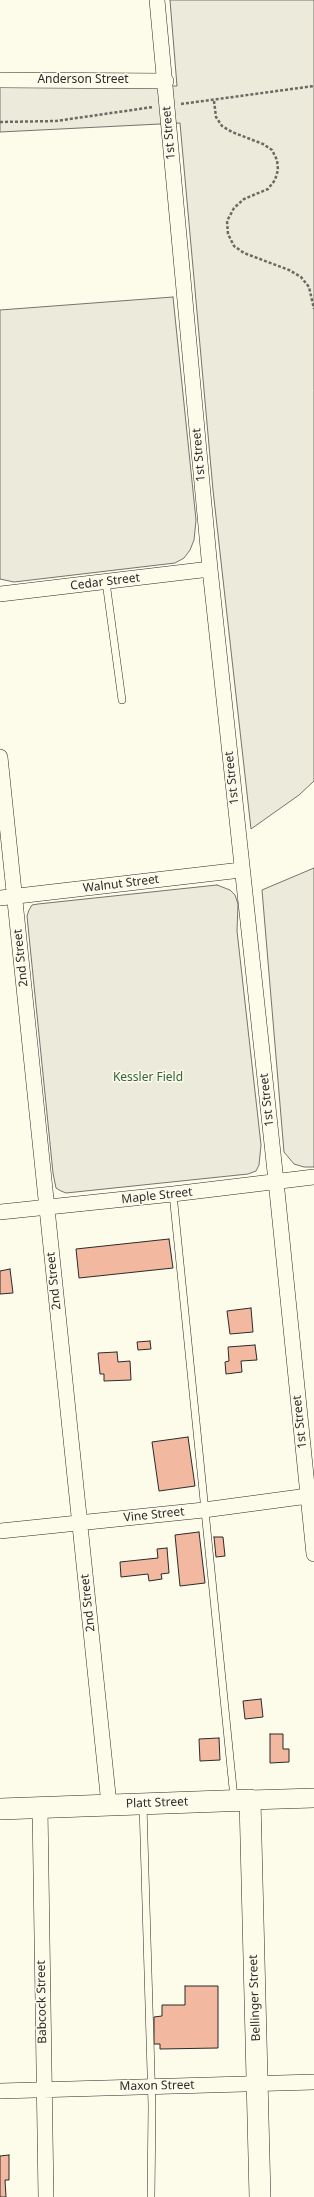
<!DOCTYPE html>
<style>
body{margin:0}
canvas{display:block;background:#fdfbea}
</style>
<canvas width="314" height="2197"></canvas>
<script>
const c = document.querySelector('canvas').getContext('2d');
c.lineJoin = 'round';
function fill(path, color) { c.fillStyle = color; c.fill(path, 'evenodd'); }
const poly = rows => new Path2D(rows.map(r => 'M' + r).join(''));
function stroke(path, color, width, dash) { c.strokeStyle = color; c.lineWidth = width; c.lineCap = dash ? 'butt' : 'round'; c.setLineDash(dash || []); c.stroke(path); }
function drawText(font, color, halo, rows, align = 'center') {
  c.font = font + ' "Noto Sans",sans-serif'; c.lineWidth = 3; c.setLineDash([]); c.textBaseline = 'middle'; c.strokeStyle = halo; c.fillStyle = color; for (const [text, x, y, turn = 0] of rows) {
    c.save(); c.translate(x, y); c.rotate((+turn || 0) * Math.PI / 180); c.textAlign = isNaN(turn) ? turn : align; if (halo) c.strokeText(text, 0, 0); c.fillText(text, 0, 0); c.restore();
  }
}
const green = poly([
 [170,0,314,0,314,781,299,795,251,829,213,490,180,123,0,132,0,85,177,86,170,0],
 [173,297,196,520,194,540,190,550,184,558,175,563,14,582,0,579,0,310,173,297],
 [314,868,314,1167,304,1167,294,1164,284,1152,262,890,314,868],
 [217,885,230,890,235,895,238,904,237,931,261,1145,259,1165,256,1171,248,1174,66,1193,61,1191,56,1188,53,1173,27,916,29,910,32,905,38,904,217,885]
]);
fill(green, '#ecebdb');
stroke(green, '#74746e', 1);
const building = poly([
 [169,1239,173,1268,79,1278,76,1249,169,1239],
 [10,1269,13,1293,0,1294,0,1271,10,1269],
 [251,1308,253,1332,230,1334,227,1311,251,1308],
 [150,1341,151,1349,138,1350,137,1342,150,1341],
 [255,1345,257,1360,241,1361,242,1372,226,1374,225,1362,229,1361,228,1347,255,1345],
 [117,1352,118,1362,130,1361,131,1380,104,1381,104,1374,100,1374,98,1353,117,1352],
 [188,1437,195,1486,159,1491,152,1442,188,1437],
 [199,1532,205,1583,180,1586,175,1535,199,1532],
 [214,1537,223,1537,225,1556,216,1557,214,1537],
 [167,1548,169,1573,161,1574,162,1579,149,1581,148,1574,121,1577,120,1562,158,1558,157,1549,167,1548],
 [261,1699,263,1717,245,1719,243,1701,261,1699],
 [270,1734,283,1734,283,1749,289,1749,289,1762,270,1763,270,1734],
 [219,1738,220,1760,200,1761,199,1739,219,1738],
 [185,1986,218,1986,218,2048,160,2049,160,2044,154,2044,154,2017,162,2016,162,2005,185,2005,185,1986],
 [9,2155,9,2180,5,2180,6,2197,0,2197,0,2156,9,2155]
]);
fill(building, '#f2b8a0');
stroke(building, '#2b2b2b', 1);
const service = poly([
 [106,582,122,700],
 [173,1194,234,1798],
 [143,1805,152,2106,151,2197]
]);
const minor = poly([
 [157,0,210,569,276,1181,314,1554],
 [0,80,166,81],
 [0,594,210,569],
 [0,757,109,1804],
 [0,898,241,870],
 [0,1212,173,1194,314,1177],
 [0,1531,204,1510,308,1496],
 [40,1807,46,2197],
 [0,2091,314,2082]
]);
const tertiary = poly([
 [250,1800,314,1798]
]);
const secondary = poly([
 [0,1809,250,1800,260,2197]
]);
stroke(service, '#2b2b2b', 8);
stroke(minor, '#2b2b2b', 16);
stroke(tertiary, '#2b2b2b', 20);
stroke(secondary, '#2b2b2b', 22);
stroke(poly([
 [214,101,216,117,222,126,232,132,263,144,272,150,277,160,278,170,275,180,268,189,244,199,234,208,227,221,228,234,234,246,244,253,289,270,301,277,309,287,314,309],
 [181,104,314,86],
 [0,122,56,121,153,107]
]), '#6a6964', 2.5, [3, 2]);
stroke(service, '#fdfbea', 7);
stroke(minor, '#fdfbea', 15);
stroke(tertiary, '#fdfbea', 19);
stroke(secondary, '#fdfbea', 21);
drawText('12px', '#2b2b2b', '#fdfbea', [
 ["Anderson Street",83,80],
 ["1st Street",169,133,-95],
 ["1st Street",199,455,-95],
 ["Cedar Street",105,582,-7],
 ["1st Street",232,778,-96],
 ["Walnut Street",121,884,-7],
 ["2nd Street",21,958,-96],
 ["1st Street",267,1100,-96],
 ["Maple Street",157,1196,-6],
 ["2nd Street",54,1281,-96],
 ["1st Street",300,1422,-96],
 ["Vine Street",154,1515,-6],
 ["2nd Street",88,1603,-96],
 ["Platt Street",157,1803,-2],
 ["Bellinger Street",255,1998,-92],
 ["Babcock Street",42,2002,-91],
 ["Maxon Street",157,2086,-1]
]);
drawText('12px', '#34623c', '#fdfbea', [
 ["Kessler Field",148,1078]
]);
</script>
